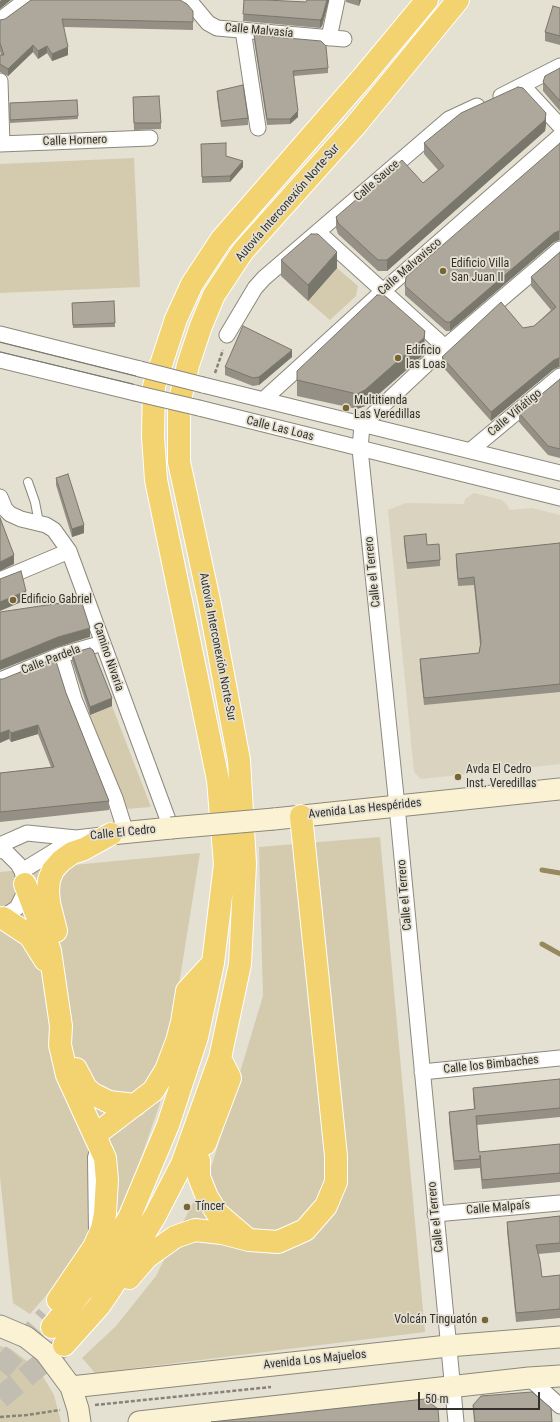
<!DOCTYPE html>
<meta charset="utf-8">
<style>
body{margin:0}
#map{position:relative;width:560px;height:1422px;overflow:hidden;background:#e4e0d2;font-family:"Roboto Condensed",sans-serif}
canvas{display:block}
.scale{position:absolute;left:418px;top:1392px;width:122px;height:18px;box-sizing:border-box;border:2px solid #33312c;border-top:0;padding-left:5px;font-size:12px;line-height:14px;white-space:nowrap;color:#33312c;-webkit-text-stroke:3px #e4e0d2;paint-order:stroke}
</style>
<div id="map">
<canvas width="560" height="1422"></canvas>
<div class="scale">50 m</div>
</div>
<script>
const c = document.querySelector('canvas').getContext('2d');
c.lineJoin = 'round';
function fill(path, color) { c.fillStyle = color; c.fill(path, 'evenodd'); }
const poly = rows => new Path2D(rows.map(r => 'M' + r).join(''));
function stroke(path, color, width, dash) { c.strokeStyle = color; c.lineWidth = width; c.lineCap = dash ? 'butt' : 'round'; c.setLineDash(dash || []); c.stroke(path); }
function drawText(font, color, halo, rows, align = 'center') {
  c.font = font + ' "Roboto Condensed",sans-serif'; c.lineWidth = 3.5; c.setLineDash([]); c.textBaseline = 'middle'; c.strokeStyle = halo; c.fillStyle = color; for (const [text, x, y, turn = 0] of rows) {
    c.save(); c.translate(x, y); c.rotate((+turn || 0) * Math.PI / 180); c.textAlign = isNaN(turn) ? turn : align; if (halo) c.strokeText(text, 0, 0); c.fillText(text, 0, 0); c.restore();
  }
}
fill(poly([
 [474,493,502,500,507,505,510,510,532,508,560,515,560,764,421,779,414,772,388,510,406,503,464,504,465,499]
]), '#dad3bf');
fill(poly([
 [134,158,140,287,0,293,0,164],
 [337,268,358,286,356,296,330,320,308,301],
 [112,706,151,807,126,809,89,716],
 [380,837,425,1332,95,1373,82,1358,116,1326,156,1276,212,1165,263,996,259,847],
 [200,853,160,1103,125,1204,30,1314,13,1303,0,1176,0,872],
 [0,1346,11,1349,39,1370,54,1395,61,1422,0,1422]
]), '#d4caae');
stroke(poly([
 [542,870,560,873],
 [542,944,560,954]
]), '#97885e', 5);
stroke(poly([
 [0,1370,47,1316],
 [0,1398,64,1345]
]), '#c1bdb1', 22, [22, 11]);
const lane = poly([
 [28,482,35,502,39,523],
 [93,1234,92,1157,95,1146]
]);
const street = poly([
 [185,0,193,5,208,23,217,28,344,39],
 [0,20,26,0],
 [243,30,258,128],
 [329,38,337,0],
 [0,81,2,144],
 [523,86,560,126],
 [501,96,560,66],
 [0,144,150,138],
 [318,232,445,347],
 [0,334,140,369],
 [227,335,255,288,264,278,449,119,477,106],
 [0,360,135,393],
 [203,385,560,473],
 [263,400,383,291,560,136],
 [199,408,560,498],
 [471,450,560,376],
 [0,497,5,509,10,514,21,519,46,525,54,530,69,551,171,828],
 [0,580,69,551],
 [61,655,74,699,115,798,126,833],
 [0,680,61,655,103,643],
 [0,845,27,833,76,838,102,835],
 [0,850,6,852,18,864,22,871,25,884,23,896,17,908,0,919],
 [22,871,76,838],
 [422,1072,560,1058],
 [435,1214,560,1203],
 [529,1378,560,1406],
 [456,1422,397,806,360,449,362,425,445,347,560,249]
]);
const secondary = poly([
 [274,819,560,789],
 [111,834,171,828],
 [0,1326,26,1337,45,1352,71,1387,78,1409,80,1422],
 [71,1387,448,1346,560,1337],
 [139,1422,529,1378,560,1376]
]);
const highway = poly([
 [25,884,50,951,61,1026,60,1045,67,1075,105,1158,107,1180,105,1214,102,1229,94,1247,58,1300],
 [3,918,30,936,45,960],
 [56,931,49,903,48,891,49,880,53,870,61,861,72,853,84,849,111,834],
 [76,1069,86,1088,93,1094,109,1102,135,1105],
 [95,1135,153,1091,166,1070,177,1041,182,1022,187,991,212,964],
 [205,1144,230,1078,220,1058],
 [199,1161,199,1177,207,1197,217,1213,245,1237],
 [129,1278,147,1257,175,1237,195,1230,222,1233,249,1240,278,1242,305,1230,326,1206,336,1182,336,1156,301,816],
 [52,1327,89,1283,129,1218,168,1125,197,1037,213,963,225,864,218,780,156,480,153,436,154,386,176,319,192,284,221,240,363,77,427,0],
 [64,1345,99,1306,112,1287,155,1216,182,1164,220,1058,240,964,245,864,239,760,210,605,179,462,179,404,188,365,201,326,214,295,243,251,355,126,458,0]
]);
stroke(lane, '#8c887c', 10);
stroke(street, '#8c887c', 17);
stroke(secondary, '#8c887c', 23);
stroke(highway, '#fff', 24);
stroke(poly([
 [215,373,223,350],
 [95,1405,271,1387],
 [0,1417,27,1415,60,1410]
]), '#86837a', 2.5, [4, 2]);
stroke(lane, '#fff', 8);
stroke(street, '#fff', 15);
stroke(secondary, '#fbf2d4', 21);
stroke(highway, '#f3d270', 22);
stroke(poly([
 [0,342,136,376],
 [0,352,133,384]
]), '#7a786f', 1);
const streetBridge = poly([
 [140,369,203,385],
 [135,393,199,408]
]);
const secondaryBridge = poly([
 [171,828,274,819]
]);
stroke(streetBridge, '#8c887c', 17, []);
stroke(secondaryBridge, '#8c887c', 23, []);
stroke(streetBridge, '#fff', 15);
stroke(secondaryBridge, '#fbf2d4', 21);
fill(poly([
 [244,0,306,2,329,0,322,26,320,28,243,21],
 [346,0,361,0,359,6,346,2],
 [560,8,560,45,545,41,545,32],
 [193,11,193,30,64,27,68,55,52,61,47,53,38,59,33,52,8,76,0,72,0,55,1,55,0,51,0,20],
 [254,35,328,68,328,73,294,76,298,117,290,124,267,125,254,40],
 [560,68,560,111,543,91,543,82],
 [217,91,248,118,248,125,221,127,217,97],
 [133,97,161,123,161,129,134,130],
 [77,100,78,119,10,123,10,103],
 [546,124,545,131,387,271,378,271,338,234,336,228,336,217,423,183,438,170,424,154,424,143],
 [560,143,560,241,559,240,554,242,450,331,446,331,405,295,405,286],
 [201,144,226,156,243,167,230,182,202,183],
 [560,252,560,368,559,367,554,369,491,421,442,366,442,357,523,328,534,326,551,310,531,286,531,277],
 [281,260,337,268,308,301,281,276],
 [114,301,115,327,73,328,72,303],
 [425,347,424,354,416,362,365,406,357,409,297,396,297,371],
 [292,357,259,385,253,386,225,375,225,367],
 [560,379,560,458,548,455,519,422,519,413],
 [56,478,84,533,72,537,56,485],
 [404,536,427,545,440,560,440,566,407,569,404,543],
 [560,543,560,692,424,705,420,667,420,659,479,653,480,645,474,585,458,586,456,562,456,554],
 [72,653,112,706,90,715,72,661],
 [0,679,66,693,109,801,109,810,0,822,0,773,51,767,38,734,11,742,9,739],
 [560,1079,560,1117,477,1125,479,1152,560,1144,560,1182,482,1189,480,1168,454,1170,449,1121,449,1112,474,1109,473,1097,473,1088],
 [560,1216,560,1252,538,1254,542,1277,560,1275,560,1318,516,1322,507,1231,507,1222],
 [473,1405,552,1422,474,1422]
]), '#959085');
fill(poly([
 [1,0,11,0,0,9,0,1],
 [327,0,329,0,322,26,320,28,320,20],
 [359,0,361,0,359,6],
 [33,45,33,52,8,76,8,69],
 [47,46,47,53,38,59,38,51],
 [68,47,68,55,52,61,52,54],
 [298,111,298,117,290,124,290,119],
 [546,113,546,124,545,131,387,271,387,260],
 [243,161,243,167,230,182,230,176],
 [559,231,559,240,554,242,450,331,450,322,554,233],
 [337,252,337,268,308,301,308,285],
 [425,331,424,354,365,406,357,409,357,394],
 [292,350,292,357,259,385,259,377],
 [559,358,559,367,554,369,491,421,491,412,554,360],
 [84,525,84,533,72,537,72,529],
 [14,555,14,564,0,571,0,562],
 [26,591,26,600,0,611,0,602],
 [90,628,90,637,58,647,0,670,0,661,58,637],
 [112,698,112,706,90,715,90,707],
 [38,725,38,734,11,742,11,733],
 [9,730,9,739,0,743,0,733]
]), '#79766c');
const building = poly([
 [31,0,180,0,187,4,193,11,193,22,62,19,68,47,52,54,47,46,38,51,33,45,8,69,0,64,0,55,4,55,0,43,0,20,5,19,31,0],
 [244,0,266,0,306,2,307,0,327,0,322,18,320,20,243,14,244,0],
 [553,6,560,8,560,36,545,32,553,6],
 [254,35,321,41,326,46,328,68,293,71,298,111,290,119,267,119,254,35],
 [560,68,560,101,543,82,545,76,560,68],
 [243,85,248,118,221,121,217,91,243,85],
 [518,87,523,88,546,113,545,120,387,260,378,260,338,223,336,217,402,160,423,183,444,166,424,143,461,113,518,87],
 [159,96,161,123,134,123,133,97,159,96],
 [77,100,78,116,10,120,10,103,77,100],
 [226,143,226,156,243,161,230,176,202,177,201,144,226,143],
 [560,143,560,231,559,231,554,233,450,322,446,322,405,286,406,277,560,143],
 [311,234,318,234,337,252,308,285,281,260,311,234],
 [560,252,560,358,559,358,554,360,491,412,442,357,501,302,523,328,534,326,556,307,531,277,560,252],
 [377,295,384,295,425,331,424,338,365,390,357,394,297,380,297,371,377,295],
 [114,301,115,323,73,325,72,303,114,301],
 [243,326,292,350,259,377,253,378,225,367,243,326],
 [560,379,560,449,548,446,519,413,560,379],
 [68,474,84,525,72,529,56,478,68,474],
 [0,518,14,555,0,562,0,518],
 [426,534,427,545,439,544,440,560,407,563,404,536,426,534],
 [560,543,560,684,424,698,420,659,479,653,481,642,474,577,458,579,456,554,560,543],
 [21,571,26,591,0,602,0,579,21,571],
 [81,600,90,628,58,637,0,661,0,612,81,600],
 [90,648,93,650,112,698,90,707,72,653,90,648],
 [55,658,66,693,109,801,0,812,0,773,54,767,38,725,11,733,9,730,0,733,0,679,3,679,55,658],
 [560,1079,560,1108,476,1116,479,1152,560,1144,560,1173,482,1180,480,1155,480,1159,454,1161,449,1112,475,1109,473,1088,560,1079],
 [560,1216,560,1243,536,1245,540,1261,542,1277,560,1275,560,1309,516,1313,507,1222,560,1216],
 [532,1392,551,1408,552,1422,475,1422,473,1405,481,1396,532,1392],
 [425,1399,438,1409,439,1422,211,1422,425,1399]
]);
fill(building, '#ada89b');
stroke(building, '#79766c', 1);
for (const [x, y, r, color] of [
 [443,271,4,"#776634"],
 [398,358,4,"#776634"],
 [346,408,4,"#776634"],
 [13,600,4,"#776634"],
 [458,777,4,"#776634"],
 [187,1207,4,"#776634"],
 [485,1320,4,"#776634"]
]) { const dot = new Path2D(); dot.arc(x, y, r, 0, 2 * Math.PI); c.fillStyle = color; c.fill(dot); stroke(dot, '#e4e0d2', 1.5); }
drawText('12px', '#33312c', '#e4e0d2', [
 ["Calle Malvasía",259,31,5],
 ["Calle Hornero",75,141,-2],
 ["Calle Sauce",377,181,-41],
 ["Autovía Interconexión Norte-Sur",288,203,-49],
 ["Calle Malvavisco",410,267,-41],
 ["Calle Viñátigo",515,413,-40],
 ["Calle Las Loas",280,429,14],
 ["Calle el Terrero",373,572,-96],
 ["Autovía Interconexión Norte-Sur",217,647,79],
 ["Camino Nivaria",108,657,71],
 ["Calle Pardela",51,660,-21],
 ["Avenida Las Hespérides",365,809,-6],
 ["Calle El Cedro",123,833,-6],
 ["Calle el Terrero",405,895,-95],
 ["Calle los Bimbaches",491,1065,-6],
 ["Calle Malpaís",498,1208,-5],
 ["Calle el Terrero",436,1217,-96],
 ["Avenida Los Majuelos",315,1360,-6]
]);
drawText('12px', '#33312c', '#e4e0d2', [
 ["Edificio Villa",451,264],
 ["San Juan II",451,278],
 ["Edificio",406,351],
 ["las Loas",406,365],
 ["Multitienda",354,401],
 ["Las Veredillas",354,415],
 ["Edificio Gabriel",21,600],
 ["Avda El Cedro",466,770],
 ["Inst. Veredillas",466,784],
 ["Tíncer",195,1207],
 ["Volcán Tinguatón",477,1320,"right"]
], 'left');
</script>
